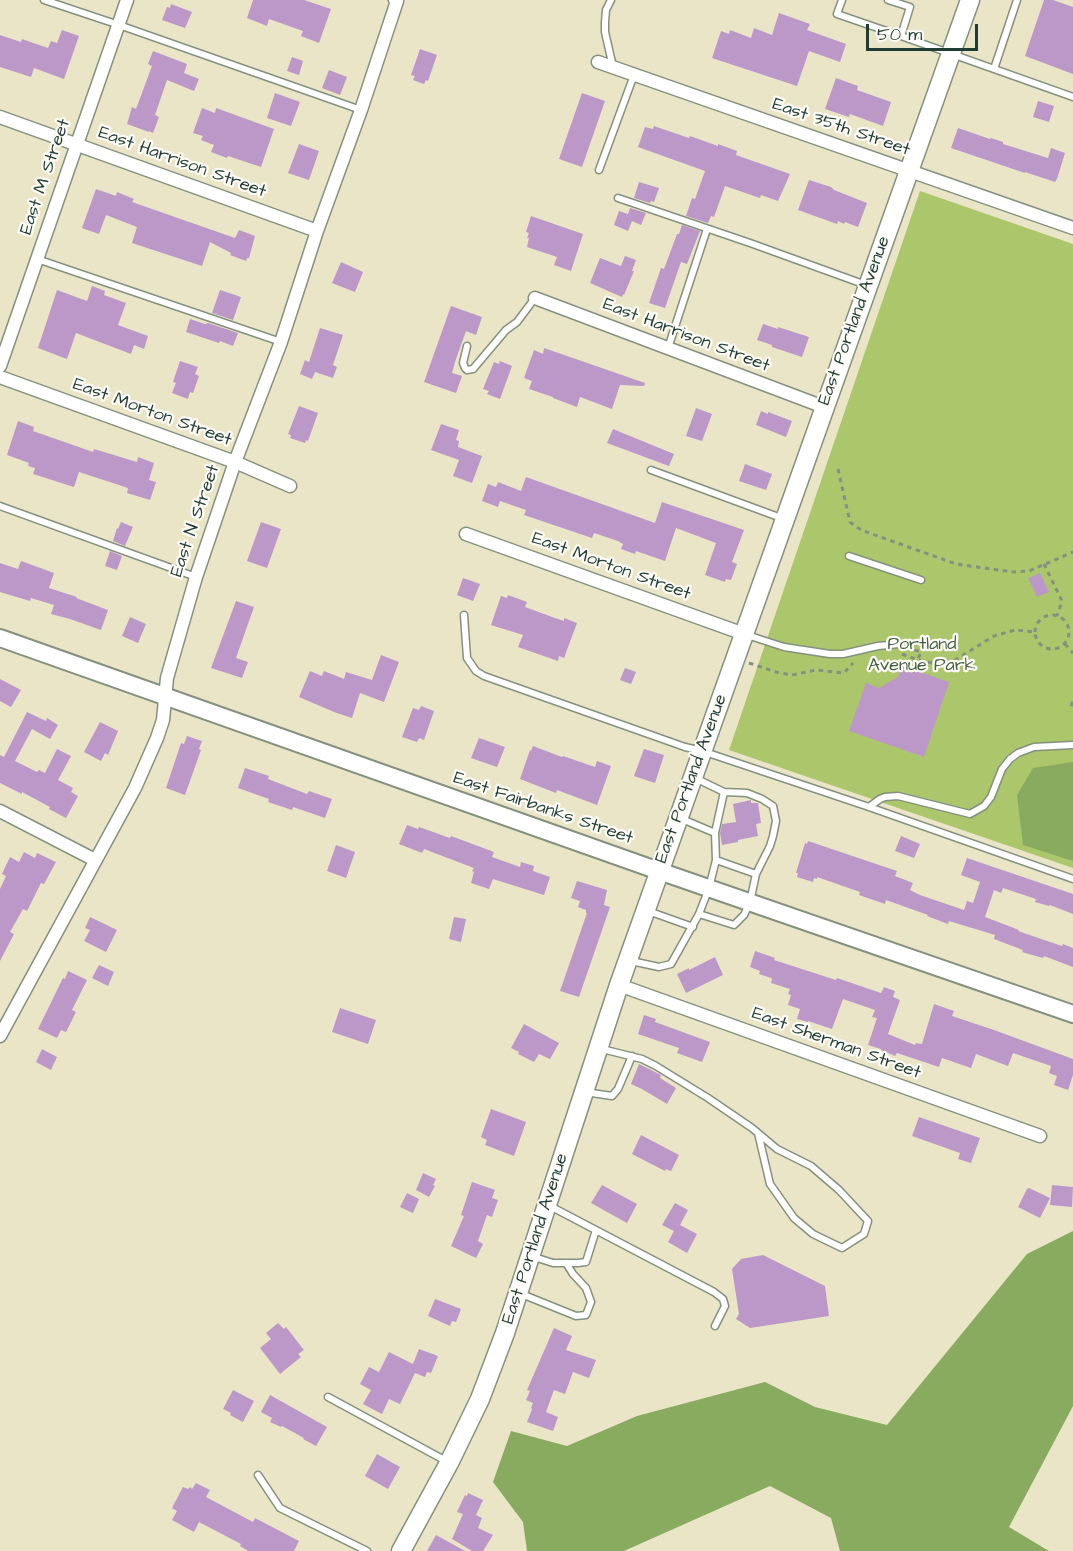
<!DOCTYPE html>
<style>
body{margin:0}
#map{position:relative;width:1073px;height:1551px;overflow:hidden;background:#eae5c7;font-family:"Architects Daughter",sans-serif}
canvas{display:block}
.scale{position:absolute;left:866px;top:24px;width:112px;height:27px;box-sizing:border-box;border:3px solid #1f3d34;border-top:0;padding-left:8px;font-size:18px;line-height:21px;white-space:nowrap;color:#1f3d34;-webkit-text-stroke:4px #fdfcf7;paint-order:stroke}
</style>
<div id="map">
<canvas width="1073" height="1551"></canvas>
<div class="scale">50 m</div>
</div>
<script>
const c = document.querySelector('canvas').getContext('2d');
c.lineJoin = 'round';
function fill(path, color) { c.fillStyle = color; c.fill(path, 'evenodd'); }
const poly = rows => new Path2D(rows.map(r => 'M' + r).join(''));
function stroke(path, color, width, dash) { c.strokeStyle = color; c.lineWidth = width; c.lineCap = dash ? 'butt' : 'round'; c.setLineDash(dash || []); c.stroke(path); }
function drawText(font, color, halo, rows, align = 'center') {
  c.font = font + ' "Architects Daughter",sans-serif'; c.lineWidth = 4.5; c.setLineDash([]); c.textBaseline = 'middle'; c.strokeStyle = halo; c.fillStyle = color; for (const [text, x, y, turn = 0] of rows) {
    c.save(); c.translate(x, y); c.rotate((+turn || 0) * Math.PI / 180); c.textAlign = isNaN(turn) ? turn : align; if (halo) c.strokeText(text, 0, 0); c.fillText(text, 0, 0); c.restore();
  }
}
fill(poly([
 [920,191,1073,244,1073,868,729,750]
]), '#acc66c');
fill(poly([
 [1073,762,1073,861,1023,845,1017,795,1033,768],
 [1073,1231,1073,1406,1009,1527,1049,1551,840,1551,831,1518,770,1486,624,1551,527,1551,523,1522,493,1482,511,1431,567,1446,637,1416,765,1382,815,1407,887,1425,1027,1254]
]), '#89ab60');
fill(poly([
 [253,0,304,0,331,9,319,43,301,36,303,31,269,19,267,26,247,18],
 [1044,0,1053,0,1073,7,1073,74,1025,56],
 [171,4,192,12,185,28,162,20,167,7,170,8],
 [779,13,810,24,807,30,846,44,840,62,809,51,797,86,712,58,721,31,729,34,730,30,751,38,754,28,772,35],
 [62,30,79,36,64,79,34,68,31,77,0,67,0,35,21,42,22,39,48,48,51,41,57,43],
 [420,49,437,55,428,81,426,80,424,84,413,80,415,76,411,75],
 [153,51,187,64,184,73,199,79,194,91,167,80,155,115,159,117,153,133,149,131,149,132,127,124,132,107,136,109,152,66,148,64],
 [292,57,303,61,299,75,287,71],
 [329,70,347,77,340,95,322,88],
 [836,78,858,86,857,90,891,102,883,126,850,114,849,117,825,109],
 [275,93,300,102,291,126,267,118],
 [582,93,605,101,582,167,559,159],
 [1038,101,1054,106,1049,122,1033,117],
 [202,108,215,113,216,108,274,129,261,167,228,156,227,158,211,152,214,145,201,140,203,136,193,133],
 [654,126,689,138,690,136,718,146,718,144,737,151,736,155,790,174,778,201,761,195,760,198,725,186,714,217,711,216,708,223,686,216,692,198,695,199,705,171,638,147,645,127,653,129],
 [958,128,990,139,991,138,1003,142,1003,144,1048,158,1051,148,1065,153,1057,179,1055,182,1025,172,1025,173,951,148],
 [299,144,319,151,309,180,288,173],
 [809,180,831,187,834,190,867,203,858,227,845,222,844,224,838,221,837,224,798,210],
 [639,182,659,188,654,202,651,201,650,203,634,198],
 [96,189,116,196,117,192,134,199,132,202,235,238,239,230,255,236,249,258,247,258,246,261,230,255,231,253,210,242,202,266,132,243,137,227,106,215,99,234,82,228],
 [630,208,646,213,641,225,632,221,628,231,614,225,619,211,628,214],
 [531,216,583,234,571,271,554,265,557,257,527,247,529,238,527,238,529,233,526,232],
 [682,225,700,231,687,264,681,262,665,308,649,303,661,268,664,269,677,234,679,234],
 [625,256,636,260,632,271,634,271,624,295,623,294,622,297,590,283,600,258,621,266],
 [341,262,363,272,355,292,332,283],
 [92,286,105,291,104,295,126,303,118,325,148,336,144,349,134,345,131,354,76,333,67,359,38,348,57,290,87,301],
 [220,290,241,297,233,320,212,313],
 [451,306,482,317,476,335,466,331,456,359,452,373,462,376,456,393,424,382],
 [190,319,205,324,208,323,238,333,233,346,220,341,219,343,186,332],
 [763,324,778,329,778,327,809,337,802,357,772,347,772,345,757,340],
 [320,328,343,335,333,365,337,367,333,378,315,372,312,379,300,374,305,360,309,362],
 [544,348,645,383,644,386,620,385,612,409,580,397,577,407,553,398,553,397,529,389,532,381,524,378,534,350,543,354],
 [180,361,198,367,195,374,199,376,193,393,190,392,188,399,172,393,176,383,173,382],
 [500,361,512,366,500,399,487,394,489,391,483,389,494,362,499,364],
 [299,406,318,413,308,441,306,440,305,443,290,438,291,435,288,434],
 [696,408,712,414,702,441,686,436],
 [761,411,768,414,768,412,792,421,786,437,756,425],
 [18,421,34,427,33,431,93,452,94,449,137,462,138,457,154,463,149,480,156,482,150,500,127,493,128,488,79,472,74,487,33,474,35,468,28,466,29,463,7,455],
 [441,424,459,430,456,440,459,441,458,447,482,456,472,483,453,476,459,460,431,450],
 [613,429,674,454,669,466,607,443],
 [745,464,772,474,766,490,739,481],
 [526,477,655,523,662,502,744,530,732,562,737,564,731,580,726,579,725,582,705,575,716,543,676,528,665,561,636,551,635,554,621,549,623,544,618,541,594,533,592,538,524,515,526,510,500,501,498,507,482,501,488,484,496,487,498,482,521,491],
 [121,522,133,527,125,546,113,541,117,528,118,529],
 [261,522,281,529,267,568,247,561],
 [110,551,122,556,117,570,105,566],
 [21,561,54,573,49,588,77,597,76,598,108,610,101,630,70,619,51,614,54,605,31,598,30,601,0,592,0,563,18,569],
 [1040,573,1049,592,1037,597,1028,578],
 [463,578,480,584,473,601,457,595],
 [508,595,527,602,525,607,555,618,564,621,564,618,577,623,564,658,559,656,558,661,518,647,523,635,491,625,501,596,507,598],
 [236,601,254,607,236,658,248,662,242,678,211,668],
 [130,617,146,624,138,643,122,636],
 [381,655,399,662,384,702,360,693,352,718,334,712,299,697,310,671,322,676,324,671,344,679,346,672,372,680],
 [902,666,949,682,924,757,849,731,866,683,879,688,898,677],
 [625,668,636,672,631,684,620,680],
 [0,679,21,690,11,707,0,701],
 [421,706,434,711,424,740,419,738,417,742,402,737,413,708,419,710],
 [27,712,46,721,47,718,58,725,50,739,32,729,15,761,37,772,39,770,45,773,57,749,71,756,58,780,73,788,71,792,78,796,66,818,49,809,50,807,22,792,22,794,0,783,0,755,4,757],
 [100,722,118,731,108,755,105,753,101,761,84,752],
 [187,736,202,741,199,749,201,750,185,795,166,788,181,743,184,744],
 [479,738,505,747,497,767,471,758],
 [533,746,562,757,563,756,595,767,597,761,611,766,597,805,557,790,556,793,520,779,530,750,531,751],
 [644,749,664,755,655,783,634,776],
 [245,768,269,776,268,779,307,794,309,791,332,799,325,818,293,807,292,810,268,802,269,799,238,788],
 [751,800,751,803,758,803,761,823,756,824,758,836,738,840,738,842,722,845,720,833,722,824,736,822,733,804],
 [407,825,418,829,419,827,450,838,451,836,494,852,492,857,520,867,521,862,534,866,533,871,550,877,544,895,493,879,489,889,471,883,474,872,472,871,474,868,424,849,422,853,399,844],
 [901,836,920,844,914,858,895,851],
 [808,841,897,871,895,876,913,883,910,890,920,895,964,910,967,901,973,903,980,882,961,875,967,858,1073,894,1073,914,1050,905,1049,906,1035,902,1036,899,1003,888,1001,893,994,890,985,917,1019,930,1018,931,1062,946,1063,944,1073,948,1073,967,1044,956,1043,958,1022,952,1023,950,994,939,995,935,949,921,948,924,940,921,927,916,928,915,886,900,885,904,859,895,860,892,817,877,817,879,814,878,813,882,797,877,798,873,796,873,805,843,807,844],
 [336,845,355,852,346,878,327,871],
 [24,852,35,858,37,853,56,862,44,884,41,883,27,911,23,909,22,911,10,932,14,934,0,961,0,889,6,876,2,874,10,857,19,862],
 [577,881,607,890,604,905,610,907,579,997,560,991,587,913,586,913,586,910,578,907,580,901,571,898],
 [90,917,117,930,106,952,84,941,90,930,85,928],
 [454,917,466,919,461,942,449,939],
 [755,951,775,958,774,960,836,980,837,978,881,993,884,987,895,991,893,997,900,1000,888,1034,915,1045,916,1043,922,1044,934,1004,954,1011,952,1016,994,1030,1073,1059,1073,1075,1068,1090,1054,1085,1057,1076,1049,1073,1051,1066,1013,1053,1008,1066,976,1054,971,1068,942,1058,939,1067,897,1053,895,1056,881,1050,881,1049,868,1045,877,1018,872,1017,875,1010,843,999,832,1029,808,1021,808,1022,797,1019,800,1009,788,1005,791,995,788,994,790,989,771,983,772,979,771,978,759,974,760,971,750,967],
 [715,957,723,975,686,993,677,974,689,968,689,970],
 [99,965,114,972,108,986,92,978],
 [68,971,87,980,72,1010,76,1012,66,1032,61,1030,57,1038,38,1029,63,978,65,979],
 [340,1008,376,1020,368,1044,332,1032],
 [644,1015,656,1019,655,1022,710,1042,702,1062,677,1053,679,1048,638,1034],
 [524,1024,559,1043,550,1059,539,1054,534,1062,518,1054,519,1052,511,1048],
 [42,1049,57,1057,51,1070,36,1062],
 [639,1064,661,1075,660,1078,676,1088,667,1104,642,1089,631,1084],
 [491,1109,526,1122,514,1156,485,1145,487,1140,481,1137],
 [919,1117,980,1138,971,1163,958,1159,960,1153,912,1136],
 [641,1135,679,1155,671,1171,666,1169,665,1171,632,1154],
 [423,1173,436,1179,433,1185,435,1186,429,1197,416,1190],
 [472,1182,495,1190,492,1198,498,1200,492,1217,487,1215,478,1241,483,1244,476,1258,451,1246,464,1216,461,1215],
 [602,1185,637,1204,627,1223,591,1203],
 [1052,1185,1073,1187,1072,1207,1050,1205],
 [1029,1188,1050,1198,1040,1218,1018,1207,1027,1189],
 [407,1193,419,1199,413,1213,400,1207],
 [675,1203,688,1210,680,1225,697,1234,687,1253,668,1242,674,1231,662,1225],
 [763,1255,825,1286,829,1316,750,1328,736,1319,739,1314,732,1269,741,1259],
 [435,1299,461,1309,456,1322,452,1321,450,1326,428,1316],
 [278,1323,284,1329,286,1327,304,1350,298,1354,301,1357,280,1374,260,1348,271,1339,266,1333],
 [554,1328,572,1336,566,1350,596,1360,589,1378,573,1372,565,1394,554,1390,546,1412,558,1417,553,1431,527,1422,532,1409,531,1408,533,1403,526,1400,530,1391,527,1390],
 [419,1349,438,1356,431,1373,427,1372,425,1377,415,1373,400,1404,389,1399,382,1414,363,1404,371,1390,360,1384,369,1367,379,1372,389,1352,413,1364],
 [233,1390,254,1401,243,1422,230,1415,231,1413,223,1409],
 [270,1395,327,1427,316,1446,303,1439,304,1438,282,1426,281,1427,270,1422,272,1418,261,1412],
 [377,1454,400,1467,388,1489,365,1476],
 [196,1483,210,1490,206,1497,253,1522,255,1518,299,1541,294,1551,248,1551,240,1546,241,1544,199,1522,194,1532,172,1520,177,1511,172,1508,183,1487,188,1489,190,1487,192,1489],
 [468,1493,483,1500,476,1515,482,1518,478,1528,493,1535,483,1551,472,1551,452,1539,463,1514,457,1512,465,1495,467,1496],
 [436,1535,465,1551,427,1551]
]), '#bc98c9');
const lane = poly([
 [44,0,119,25,361,110],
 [611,0,606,10,605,22,605,32,613,67],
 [842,0,837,14,901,36,910,7,888,0],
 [901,36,1073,97],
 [994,69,1017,0],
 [599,170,634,75],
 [618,198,750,243,866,285],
 [37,259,281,342],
 [467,346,463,363,465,368,467,370,473,369,506,330,517,322,535,298],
 [668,348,707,229],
 [651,470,784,519],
 [0,506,196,577],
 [849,556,921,580],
 [464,615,467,658,476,671,484,676,685,747,702,751,869,807,1073,879],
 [747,635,784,647,830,654,843,654,878,646,899,644],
 [695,778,724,792,715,833,716,860],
 [724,792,747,793,762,799,773,806,776,821,773,836,770,846,756,874],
 [869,807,880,799,885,797,898,796,970,814,984,806,991,797,1002,769,1010,759,1018,753,1034,747,1073,745],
 [682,819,715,833],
 [648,911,693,927],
 [631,961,659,967,671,964,699,914,709,888,716,860,756,874,750,902,744,915,734,925,699,914],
 [602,1049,642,1059,656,1066,708,1098,752,1128,777,1149,811,1166,839,1190,868,1221,864,1234,842,1248,813,1234,794,1218,770,1184,758,1133],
 [585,1092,612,1096,618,1089,632,1056],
 [548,1205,714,1292,723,1299,725,1306,715,1326],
 [531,1256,553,1263,578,1263,586,1262,596,1230],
 [519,1293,576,1316,586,1315,591,1302,586,1288,573,1274,566,1263],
 [328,1397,448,1462],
 [258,1475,280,1508,367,1551]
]);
const street = poly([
 [598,62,1073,228],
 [0,117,317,231],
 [535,298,824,407],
 [0,366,127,0],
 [0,377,235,462,290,486],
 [466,534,744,634],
 [0,811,95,860],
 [619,985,1040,1136],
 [0,1036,135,788,157,738,163,720,167,678,196,577,235,462,281,342,317,231,361,110,397,1,395,0]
]);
const secondary = poly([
 [0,638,659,871,1073,1014]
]);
const primary = poly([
 [401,1551,449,1463,480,1399,505,1333,619,985,970,0]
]);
stroke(lane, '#84917e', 9);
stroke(street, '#84917e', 15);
stroke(secondary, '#84917e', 20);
stroke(primary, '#84917e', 21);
stroke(poly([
 [838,469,850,522,861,530,956,564,1013,572,1029,571,1073,552],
 [1044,564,1062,601,1057,616],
 '1035 632a17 17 0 1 1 34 0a17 17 0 1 1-34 0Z',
 [1065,644,1073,653],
 [906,647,921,652,918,659],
 [902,654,918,660,932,663,944,663,955,660,994,636,1015,630,1034,632],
 [749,663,776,672,792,675,816,670,844,673,853,663],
 [1071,706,1073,701]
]), '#84917e', 3, [4.5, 4.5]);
stroke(lane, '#fff', 6);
stroke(street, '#fff', 12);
stroke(secondary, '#fff', 16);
stroke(primary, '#fff', 18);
drawText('18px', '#1f3d34', '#fdfcf7', [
 ["East 35th Street",841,128,19],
 ["East Harrison Street",182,163,20],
 ["East M Street",46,177,-71],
 ["East Portland Avenue",855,321,-70],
 ["East Harrison Street",686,336,21],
 ["East Morton Street",152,413,20],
 ["East N Street",196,521,-71],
 ["East Morton Street",611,567,20],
 ["East Portland Avenue",692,779,-70],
 ["East Fairbanks Street",543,809,19],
 ["East Sherman Street",836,1044,20],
 ["East Portland Avenue",536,1239,-72]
]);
drawText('18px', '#425f42', '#fdfcf7', [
 ["Portland",922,645],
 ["Avenue Park",922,666]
]);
</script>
